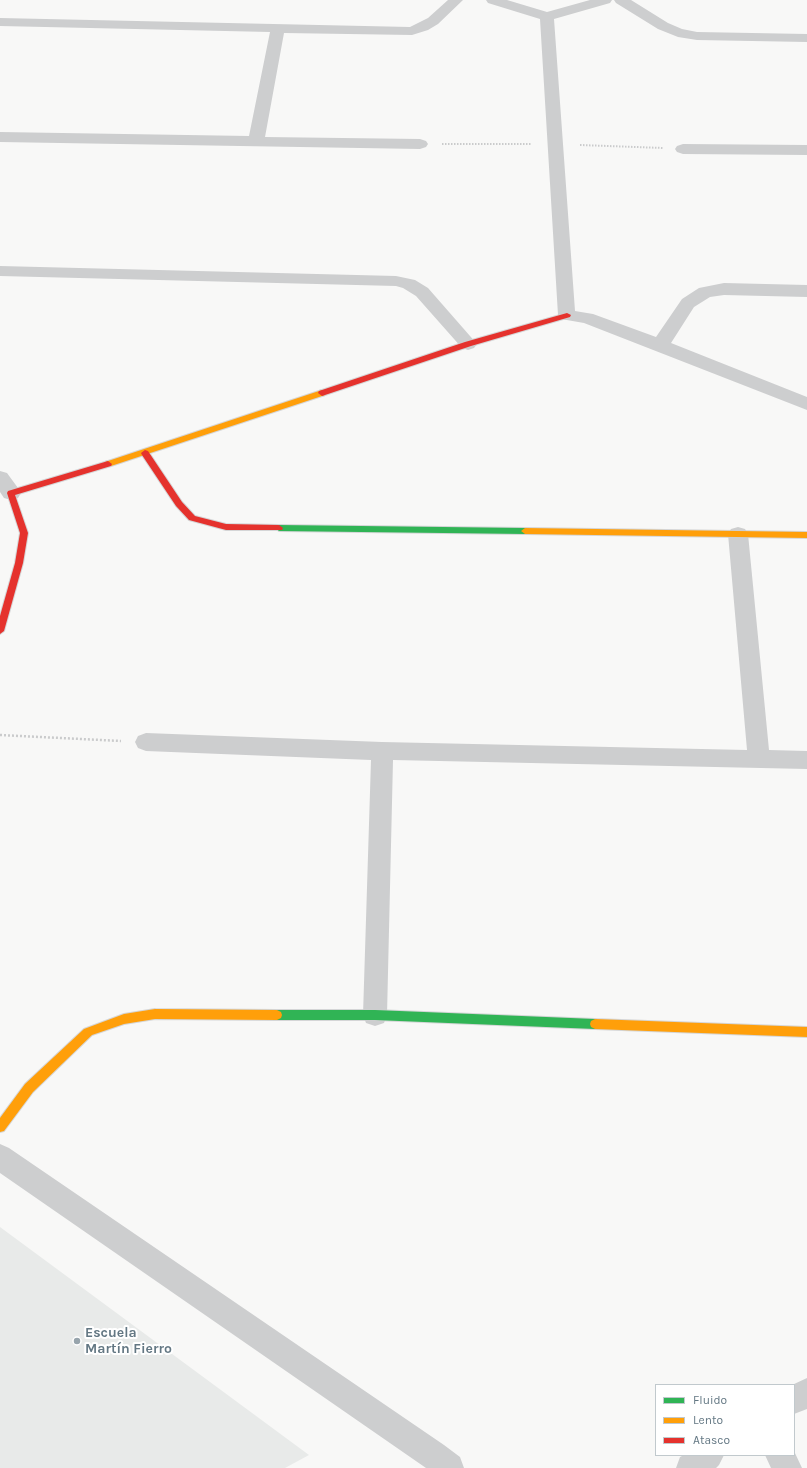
<!DOCTYPE html>
<meta charset="utf-8">
<style>
body{margin:0}
#map{position:relative;width:807px;height:1468px;overflow:hidden;background:#f8f8f7;font-family:Karla,sans-serif}
canvas{display:block}
.legend{position:absolute;left:655px;top:1384px;width:140px;height:72px;box-sizing:border-box;background:#fff;border:1px solid #c1c9cd;margin:0;padding:5px 7px;list-style:none;font-size:12px;color:#637783}
.legend li{display:flex;align-items:center;gap:8px;height:20px}
.legend b{width:20px;border:1px solid #c1c9cd}
</style>
<div id="map">
<canvas width="807" height="1468"></canvas>
<ul class="legend">
<li><b style="height:5px;background:#30b455"></b>Fluido</li>
<li><b style="height:5px;background:#ff9f0a"></b>Lento</li>
<li><b style="height:5px;background:#e5322d"></b>Atasco</li>
</ul>
</div>
<script>
const c = document.querySelector('canvas').getContext('2d');
c.lineJoin = 'round';
function fill(path, color) { c.fillStyle = color; c.fill(path, 'evenodd'); }
const poly = rows => new Path2D(rows.map(r => 'M' + r).join(''));
function stroke(path, color, width, dash) { c.strokeStyle = color; c.lineWidth = width; c.lineCap = dash ? 'butt' : 'round'; c.setLineDash(dash || []); c.stroke(path); }
function drawText(font, color, halo, rows, align = 'center') {
  c.font = font + ' Karla,sans-serif'; c.lineWidth = 4; c.setLineDash([]); c.textBaseline = 'middle'; c.strokeStyle = halo; c.fillStyle = color; for (const [text, x, y, turn = 0] of rows) {
    c.save(); c.translate(x, y); c.rotate((+turn || 0) * Math.PI / 180); c.textAlign = isNaN(turn) ? turn : align; if (halo) c.strokeText(text, 0, 0); c.fillText(text, 0, 0); c.restore();
  }
}
fill(poly([
 [0,1227,309,1455,285,1468,0,1468]
]), '#e8eae9');
const fast = poly([
 [279,525,525,528,529,531,525,534,279,531,275,528,279,525],
 [277,1010,375,1010,595,1019,599,1021,600,1024,599,1027,595,1029,375,1020,277,1020,273,1018,272,1015,273,1012,277,1010]
]);
const slow = poly([
 [322,390,325,391,325,395,111,466,105,466,104,464,105,462,322,390],
 [525,528,807,532,807,538,525,534,521,531,525,528],
 [155,1009,277,1010,281,1012,282,1015,281,1018,277,1020,155,1019,124,1024,92,1035,33,1092,4,1131,0,1132,0,1118,25,1084,84,1029,124,1014,155,1009],
 [595,1019,807,1027,807,1037,595,1029,591,1027,590,1024,591,1021,595,1019]
]);
const jam = poly([
 [567,313,571,315,570,317,471,346,325,395,322,396,318,393,319,391,465,342,567,313],
 [145,450,148,451,182,502,195,516,226,524,279,525,283,528,282,530,226,530,189,520,176,506,142,455,141,453,145,450],
 [108,461,112,464,111,466,15,495,28,533,23,563,4,631,0,634,0,616,15,563,20,533,7,493,8,491,108,461]
]);
stroke(fast, '#d5d6d7', 2);
stroke(slow, '#d5d6d7', 2);
stroke(jam, '#d5d6d7', 2);
stroke(poly([
 [442,144,531,144],
 [580,145,663,148]
]), '#cacbcc', 2, [1.5, 1.5]);
stroke(poly([
 [0,735,121,741]
]), '#cacbcc', 2.5, [2, 2]);
fill(poly([
 [448,0,463,0,438,24,428,30,412,35,284,33,265,137,420,139,426,141,428,144,426,147,420,149,0,142,0,132,249,136,270,32,0,26,0,18,410,27,428,18,448,0],
 [486,0,507,0,547,12,590,0,612,0,610,3,554,19,575,311,593,314,656,337,682,299,699,288,724,283,807,285,807,297,724,295,710,297,694,307,671,343,807,397,807,410,584,323,561,319,558,315,540,19,488,3,486,0],
 [614,0,631,0,668,23,682,29,697,32,807,34,807,42,697,40,678,37,658,29,616,3,614,0],
 [683,144,807,145,807,155,683,154,677,152,675,149,677,146,683,144],
 [0,266,396,276,415,280,428,288,477,344,474,348,468,350,462,348,416,296,403,288,396,286,0,276,0,266],
 [0,471,7,473,18,488,21,493,18,498,11,500,4,498,0,492,0,471],
 [738,527,745,529,748,534,769,750,807,751,807,769,393,760,387,1015,384,1023,375,1026,366,1023,363,1015,371,760,146,751,138,748,135,742,138,736,146,733,382,742,747,750,728,534,731,529,738,527],
 [0,1144,9,1148,444,1445,460,1457,464,1468,426,1468,0,1173,0,1144],
 [807,1378,807,1409,794,1414,794,1385,792,1385,807,1378],
 [794,1451,802,1468,771,1468,765,1455,794,1455,794,1451],
 [684,1455,724,1455,719,1465,716,1468,676,1468,680,1457,684,1455]
]), '#cdcecf');
fill(fast, '#30b455');
fill(slow, '#ff9f0a');
fill(jam, '#e5322d');
for (const [x, y, r, color] of [
 [77,1341,4,"#97a4ac"]
]) { const dot = new Path2D(); dot.arc(x, y, r, 0, 2 * Math.PI); c.fillStyle = color; c.fill(dot); stroke(dot, '#fff', 1.5); }
drawText('bold 14px', '#637783', '#fff', [
 ["Escuela",85,1333],
 ["Martín Fierro",85,1349]
], 'left');
</script>
